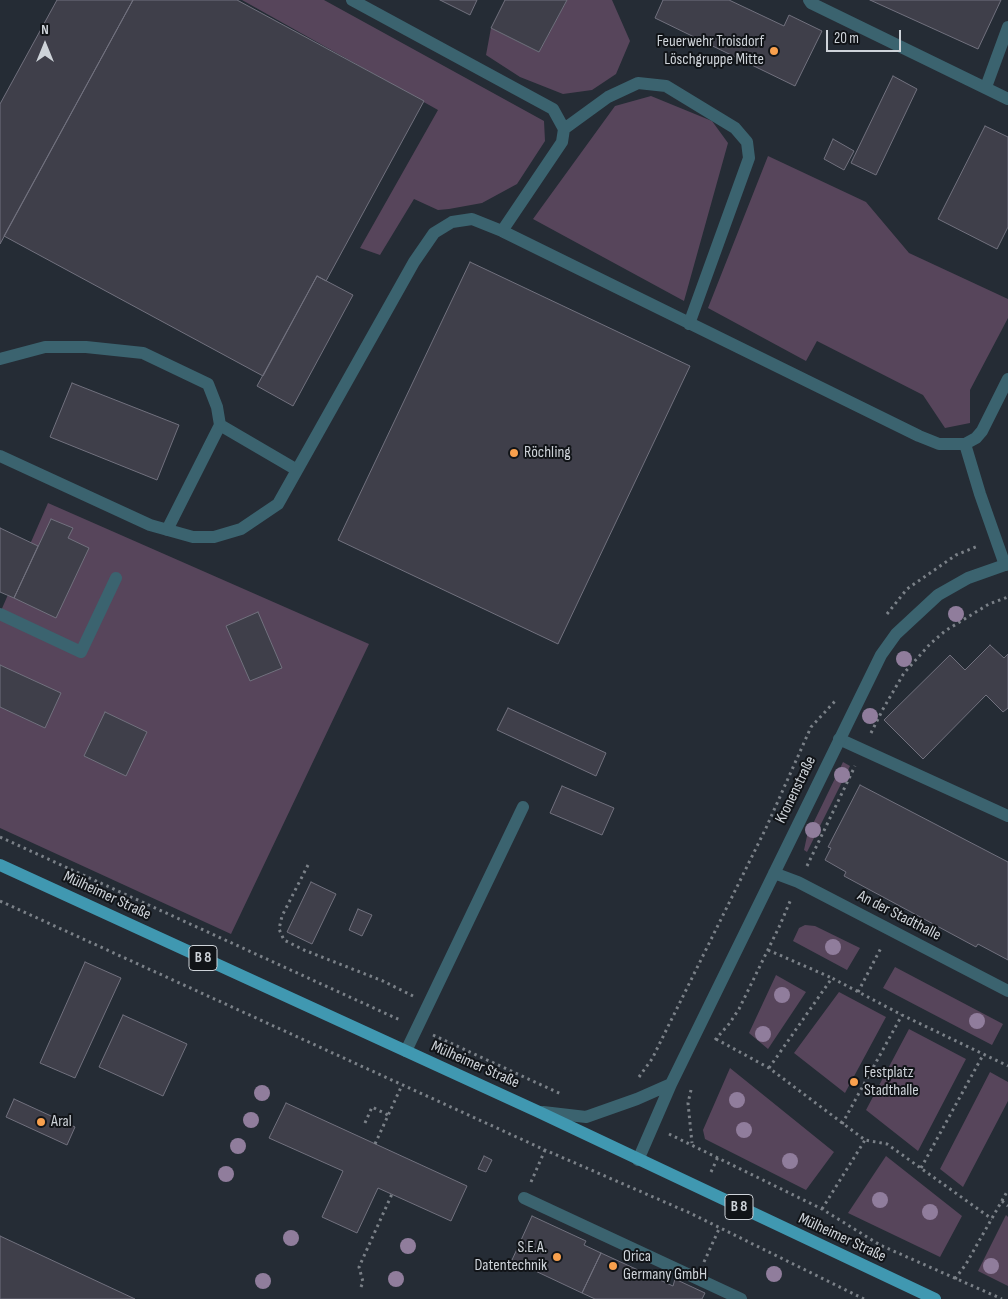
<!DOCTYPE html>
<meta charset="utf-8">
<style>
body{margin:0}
#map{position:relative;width:1008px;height:1299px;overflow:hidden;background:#252c35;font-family:"Sofia Sans Condensed",sans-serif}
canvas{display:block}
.north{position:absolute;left:20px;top:20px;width:50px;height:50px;-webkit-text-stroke:4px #111418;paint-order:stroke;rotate:0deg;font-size:14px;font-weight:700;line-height:20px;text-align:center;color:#ced3d9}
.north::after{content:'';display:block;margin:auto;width:18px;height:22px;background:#ced3d9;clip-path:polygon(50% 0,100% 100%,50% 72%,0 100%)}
.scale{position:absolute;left:826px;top:30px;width:75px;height:22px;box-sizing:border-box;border:2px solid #ced3d9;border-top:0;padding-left:6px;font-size:15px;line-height:18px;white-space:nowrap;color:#ced3d9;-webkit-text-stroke:4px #111418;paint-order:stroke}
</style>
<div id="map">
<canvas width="1008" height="1299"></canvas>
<div class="north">N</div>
<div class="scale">20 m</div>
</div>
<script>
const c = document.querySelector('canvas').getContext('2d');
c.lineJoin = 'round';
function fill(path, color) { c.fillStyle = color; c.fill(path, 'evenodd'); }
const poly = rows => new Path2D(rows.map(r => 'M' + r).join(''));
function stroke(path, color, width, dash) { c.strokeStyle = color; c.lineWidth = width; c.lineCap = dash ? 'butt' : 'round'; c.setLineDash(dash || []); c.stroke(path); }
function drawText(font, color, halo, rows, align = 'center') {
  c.font = font + ' "Sofia Sans Condensed",sans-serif'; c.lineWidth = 4; c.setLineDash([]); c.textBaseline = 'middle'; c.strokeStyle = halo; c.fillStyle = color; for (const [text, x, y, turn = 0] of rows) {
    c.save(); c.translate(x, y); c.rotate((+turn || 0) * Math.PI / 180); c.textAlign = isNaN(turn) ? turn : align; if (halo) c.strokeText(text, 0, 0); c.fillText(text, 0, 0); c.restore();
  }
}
fill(poly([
 [242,0,324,0,544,121,545,141,517,184,482,203,449,209,438,210,414,199,380,255,360,248,438,110],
 [567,0,612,0,630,41,616,74,592,90,563,94,520,77,486,55,491,28,539,52],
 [651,96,712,121,728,143,684,301,533,219,615,106],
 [768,156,866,202,909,253,1008,299,1008,318,970,390,970,423,945,428,923,395,817,341,806,361,708,308],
 [48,503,369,644,231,934,0,828,0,613],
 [843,762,850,766,807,852,804,850,807,836],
 [805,925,815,926,860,948,847,970,793,941,799,928],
 [895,967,1003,1024,992,1045,883,988],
 [776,975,806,992,768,1049,749,1033],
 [839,992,886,1017,845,1093,794,1053],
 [909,1029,966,1059,918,1151,866,1110],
 [730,1068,834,1152,806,1190,705,1139,703,1130],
 [990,1072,1008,1082,1008,1101,963,1187,940,1169],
 [886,1156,962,1216,940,1257,848,1213],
 [1006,1215,1008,1217,1008,1286,978,1271]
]), '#57455b');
const building = poly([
 [57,0,133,0,0,244,0,104,57,0],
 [133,0,237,0,424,101,326,281,317,276,263,376,4,236,133,0],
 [440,0,477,0,470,15,440,0],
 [505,0,567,0,539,52,491,28,505,0],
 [663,0,729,0,784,26,789,15,822,31,795,86,655,18,663,0],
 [870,0,1001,0,978,49,870,0],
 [893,76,917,89,876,175,851,163,893,76],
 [985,126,1008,137,1008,227,997,249,938,219,985,126],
 [833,139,854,151,844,170,824,159,833,139],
 [470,262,690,366,558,644,338,540,470,262],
 [317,276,353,295,293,406,257,386,317,276],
 [72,383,179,425,157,480,50,437,72,383],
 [51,519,73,528,68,538,89,548,56,618,14,598,51,519],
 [0,528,38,546,14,598,0,592,0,528],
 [258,612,282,668,250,681,226,626,258,612],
 [990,645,1004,658,1008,654,1008,708,1003,712,986,695,923,759,884,720,950,655,965,670,990,645],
 [0,665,61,693,45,728,0,707,0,665],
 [508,708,606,753,596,776,497,730,508,708],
 [105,712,147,732,126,776,84,756,105,712],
 [860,785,1008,862,1008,960,978,944,976,947,844,876,846,872,825,860,831,848,828,847,860,785],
 [562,786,614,808,602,835,550,813,562,786],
 [311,882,336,894,312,944,287,932,311,882],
 [358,909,372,915,362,936,349,930,358,909],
 [85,962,121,978,75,1078,40,1063,85,962],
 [123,1015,187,1044,163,1096,99,1067,123,1015],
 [14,1099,75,1127,67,1145,6,1117,14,1099],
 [286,1103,467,1186,451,1221,378,1188,357,1233,322,1217,343,1171,269,1138,286,1103],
 [484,1156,492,1160,486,1172,478,1169,484,1156],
 [532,1216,586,1241,584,1245,601,1253,582,1293,512,1260,532,1216],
 [0,1236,135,1299,0,1299,0,1236],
 [601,1253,673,1286,675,1279,705,1293,702,1299,595,1299,582,1293,601,1253]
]);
fill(building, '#3f3f4a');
stroke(building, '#71717e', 1);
stroke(poly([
 [887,614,907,589,956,555,978,546],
 [871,733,883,709,904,673,930,644,945,631,989,604,1008,597],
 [0,837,400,1020],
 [308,865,282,916,279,929,284,940,304,950,383,981,413,996],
 [807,866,855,766],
 [0,901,545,1150,690,1213,864,1299],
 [768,950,832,978],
 [858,992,882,946],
 [433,1035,561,1094],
 [716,1039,769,1068,865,1140,887,1144,992,1219],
 [715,1040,729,1024,739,1009,780,925,791,899],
 [769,1068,832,978,902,1015,1008,1066],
 [639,1077,652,1059,766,828,811,727,837,699],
 [691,1090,688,1103,692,1143],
 [365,1123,372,1107,388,1115],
 [842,1124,902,1015],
 [669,1134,822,1209,880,1245,1002,1299],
 [375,1144,402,1085],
 [921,1168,983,1055],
 [711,1172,718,1157],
 [531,1182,545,1150],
 [1002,1201,1008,1206],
 [822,1209,865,1140],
 [704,1262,719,1229],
 [955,1279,966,1264,1008,1190],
 [361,1287,363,1282,359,1267,392,1194]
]), '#7b8188', 3, [2.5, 4]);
stroke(poly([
 [352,0,553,109,564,129],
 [809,0,811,3,1008,99],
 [986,87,1008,27],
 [502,231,562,142,564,129,608,97,638,83,666,86,735,128,747,142,749,158,689,324],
 [0,359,45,347,86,347,143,353,208,384,217,407,220,425,167,530],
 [220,425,297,470],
 [965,444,980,494,1005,565],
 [0,456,150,525,193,537,214,537,241,529,278,504,414,262,434,233,452,222,472,219,502,231,919,436,939,444,965,444,976,438,982,431,1008,379],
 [0,614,81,652,116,578],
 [839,739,1008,816],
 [406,1051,523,807],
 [524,1198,741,1299]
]), '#3b636f', 12);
stroke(poly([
 [774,873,798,882,1008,991],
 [543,1112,586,1117,637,1099,671,1084],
 [638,1160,671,1084,881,655,896,634,938,595,968,578,1008,564]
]), '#3b636f', 12);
stroke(poly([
 [0,865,539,1112,935,1299]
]), '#4098b1', 12);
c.fillStyle = '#907d9c';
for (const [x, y] of [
 [956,614],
 [904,659],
 [870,716],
 [842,775],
 [813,830],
 [833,947],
 [782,995],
 [977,1021],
 [763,1034],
 [262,1093],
 [737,1100],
 [251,1120],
 [744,1130],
 [238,1146],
 [790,1161],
 [226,1174],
 [880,1200],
 [930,1212],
 [291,1238],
 [408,1246],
 [991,1266],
 [774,1274],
 [396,1279],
 [263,1281]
]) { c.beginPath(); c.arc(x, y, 8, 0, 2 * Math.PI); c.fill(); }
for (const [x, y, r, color] of [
 [774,51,5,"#f9a04d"],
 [514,453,5,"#f9a04d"],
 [854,1082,5,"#f9a04d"],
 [41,1122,5,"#f9a04d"],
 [557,1257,5,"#f9a04d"],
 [613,1266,5,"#f9a04d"]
]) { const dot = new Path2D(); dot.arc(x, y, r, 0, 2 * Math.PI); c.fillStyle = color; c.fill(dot); stroke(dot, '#111418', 2); }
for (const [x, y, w] of [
 [203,958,28],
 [739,1207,28]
]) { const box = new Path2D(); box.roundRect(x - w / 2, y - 12.5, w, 25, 4); c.fillStyle = '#111418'; c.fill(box); stroke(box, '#ced3d9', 1); }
drawText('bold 15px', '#ced3d9', null, [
 ["B 8",203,958],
 ["B 8",739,1207]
]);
drawText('16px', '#ced3d9', '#111418', [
 ["Feuerwehr Troisdorf",764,42,"right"],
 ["Löschgruppe Mitte",764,60,"right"],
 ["Röchling",524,453],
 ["Festplatz",864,1073],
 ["Stadthalle",864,1091],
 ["Aral",51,1122],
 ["S.E.A.",547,1248,"right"],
 ["Datentechnik",547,1266,"right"],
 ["Orica",623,1257],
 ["Germany GmbH",623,1275]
], 'left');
drawText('16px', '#ced3d9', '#111418', [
 ["Kronenstraße",796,790,-64],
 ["Mülheimer Straße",107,896,25],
 ["An der Stadthalle",899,916,27],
 ["Mülheimer Straße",475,1065,24],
 ["Mülheimer Straße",842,1238,25]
]);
</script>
